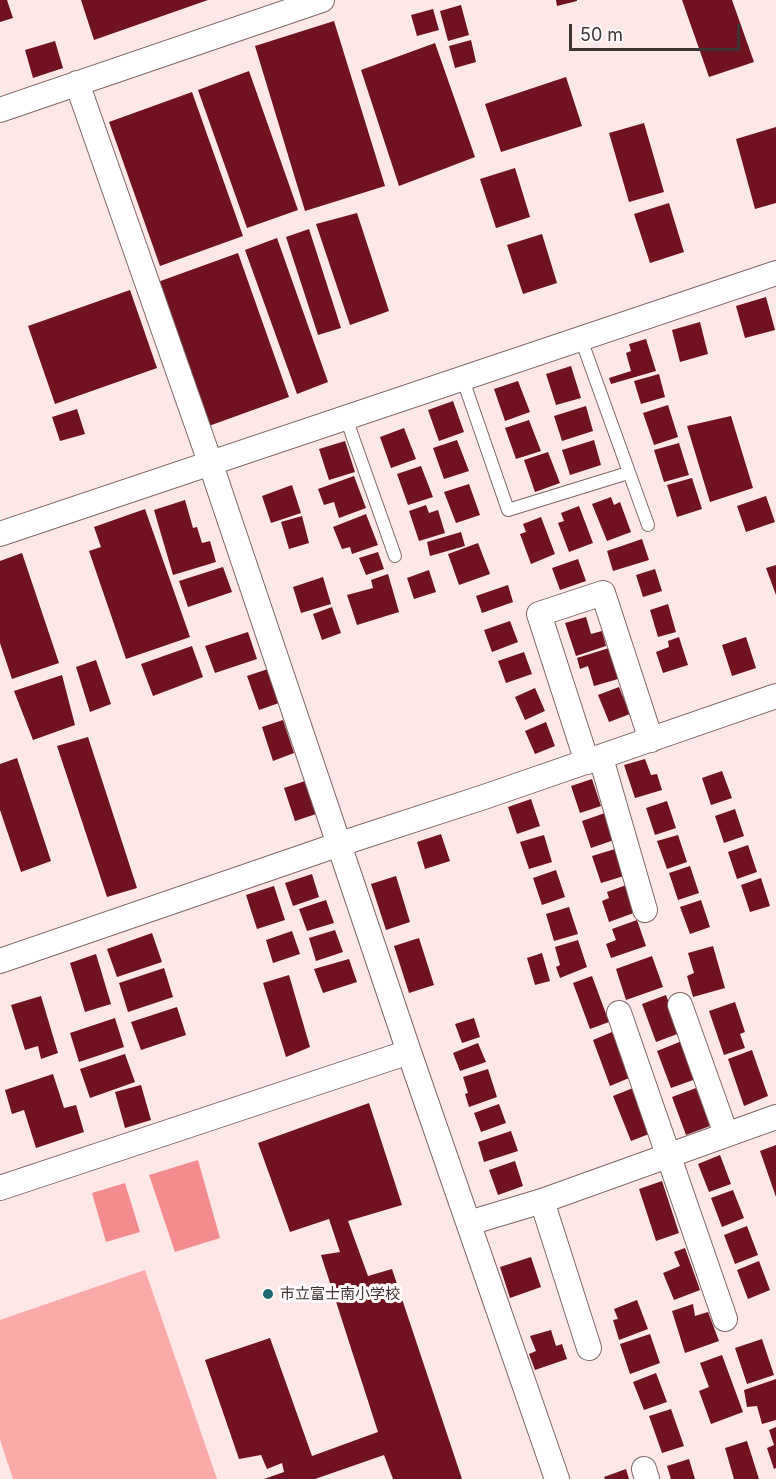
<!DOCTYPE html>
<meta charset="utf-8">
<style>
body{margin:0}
#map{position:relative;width:776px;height:1479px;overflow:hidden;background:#fee7e7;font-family:Inter,sans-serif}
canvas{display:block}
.scale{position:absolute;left:569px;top:24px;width:171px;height:27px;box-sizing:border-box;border:3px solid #3f3535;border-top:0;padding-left:8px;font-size:18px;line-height:21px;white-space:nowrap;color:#3f3535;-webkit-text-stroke:4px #fff9f9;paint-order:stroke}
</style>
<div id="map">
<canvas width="776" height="1479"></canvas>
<div class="scale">50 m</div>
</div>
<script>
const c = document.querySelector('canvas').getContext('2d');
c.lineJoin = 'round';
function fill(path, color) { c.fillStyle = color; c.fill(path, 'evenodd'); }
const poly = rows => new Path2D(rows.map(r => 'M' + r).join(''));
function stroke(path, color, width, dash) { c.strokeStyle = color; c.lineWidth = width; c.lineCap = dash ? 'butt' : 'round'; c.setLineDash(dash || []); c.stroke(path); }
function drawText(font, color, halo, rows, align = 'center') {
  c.font = font + ' Inter,"Noto Sans JP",sans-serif'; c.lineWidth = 6; c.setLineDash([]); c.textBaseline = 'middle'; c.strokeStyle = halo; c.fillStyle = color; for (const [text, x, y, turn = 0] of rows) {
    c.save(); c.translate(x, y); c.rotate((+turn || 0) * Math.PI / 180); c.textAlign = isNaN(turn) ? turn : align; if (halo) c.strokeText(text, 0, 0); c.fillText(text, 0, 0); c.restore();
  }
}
fill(poly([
 [145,1270,217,1479,13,1479,0,1440,0,1320]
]), '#fca9a9');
fill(poly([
 [198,1160,220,1238,175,1252,149,1175],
 [125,1183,140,1232,106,1242,92,1193]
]), '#f48c8f');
fill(poly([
 [0,0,7,0,13,18,0,22],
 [81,0,208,0,94,40],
 [556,0,577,0,577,1,557,6],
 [682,0,732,0,754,62,709,77],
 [461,5,469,35,448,41,440,11],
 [433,9,439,30,417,36,411,15],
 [334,21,385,186,305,211,255,46],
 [471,40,476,62,455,68,449,46],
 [55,41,63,68,33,78,25,50],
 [435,43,475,157,399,186,361,70],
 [249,71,298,210,247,228,198,90],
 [566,77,582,126,501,152,485,104],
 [192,92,243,236,160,266,109,122],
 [644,123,664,192,629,202,609,133],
 [776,127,776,203,755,209,736,139],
 [515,168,530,217,496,228,480,179],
 [669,203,684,252,650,263,634,214],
 [357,213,389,311,350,325,316,224],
 [309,229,341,328,318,335,286,237],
 [542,234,557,283,523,294,507,245],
 [277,238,328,382,297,394,245,250],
 [238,253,289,397,206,427,155,283],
 [130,290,157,368,55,404,28,326],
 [766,297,775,330,745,338,736,306],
 [700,322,708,354,680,362,672,330],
 [646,339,656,371,611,384,609,378,631,371,626,353,631,351,629,344],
 [571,366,581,398,556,405,546,374],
 [659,374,665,397,641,404,634,381],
 [518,381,530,412,505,421,494,389],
 [453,401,464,432,439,441,428,410],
 [668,405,678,437,654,445,643,413],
 [586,406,593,431,562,441,554,416],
 [77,409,85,434,60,441,52,417],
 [731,416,753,488,710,502,687,426],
 [529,420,541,451,516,459,505,428],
 [404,428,416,459,391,468,380,437],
 [457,440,469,471,444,479,433,448],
 [594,440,601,465,570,475,562,450],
 [345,441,355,472,329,480,319,449],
 [679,443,689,475,664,482,654,450],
 [548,452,560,483,535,492,524,460],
 [421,466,433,497,408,505,397,474],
 [354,476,366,508,339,518,334,502,324,505,318,489],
 [692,478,702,509,677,517,667,485],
 [469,484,480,515,456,523,444,492],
 [292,485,301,513,271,523,262,496],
 [766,496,775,522,746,532,737,506],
 [611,497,614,505,620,502,631,532,607,541,592,504],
 [185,500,193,528,197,527,202,543,210,541,216,562,173,575,154,510],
 [426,505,429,513,438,510,445,533,419,541,409,511],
 [579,506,593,543,569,552,558,523,564,521,561,513],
 [145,509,190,637,126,659,89,551,101,547,94,527],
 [366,514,378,545,352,554,350,547,342,549,333,527],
 [302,516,309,543,289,549,281,522],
 [541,517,555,554,531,564,520,534,526,532,523,524],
 [461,532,465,546,430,556,427,542],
 [642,539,649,560,613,571,607,551],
 [478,543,490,574,459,585,448,554],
 [378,552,384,569,366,575,359,558],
 [22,553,59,663,12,679,0,643,0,561],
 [578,559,586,581,560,590,552,568],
 [776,565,776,595,766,568],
 [223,567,232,592,188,607,179,581],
 [655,569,662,591,643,597,636,575],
 [429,570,436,592,414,599,407,578],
 [388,574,399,612,357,625,347,595,373,588,371,580],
 [323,577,331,604,301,613,293,587],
 [508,585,513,602,482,613,476,596],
 [668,604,676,632,658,637,650,610],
 [332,607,341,633,322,640,313,614],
 [586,617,591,634,602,631,606,646,576,656,565,623],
 [510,621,518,642,492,652,484,630],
 [248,632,257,659,215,673,205,646],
 [679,637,688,665,663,673,656,652,669,647,668,641],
 [746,637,756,668,732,676,722,645],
 [192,646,203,677,153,696,141,664],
 [609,648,618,679,594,686,588,666,580,669,577,658],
 [524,652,532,674,506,683,498,661],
 [96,660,111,704,90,712,76,667],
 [268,669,279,703,259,710,247,676],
 [62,675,75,725,33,740,14,691],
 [619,687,630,714,609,722,598,695],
 [535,688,545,711,525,720,515,697],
 [283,720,294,753,273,761,262,727],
 [546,722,555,746,535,754,525,731],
 [88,737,137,888,107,897,57,746],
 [17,758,51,861,21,872,0,810,0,764],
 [645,759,651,775,657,774,662,790,635,798,624,765],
 [722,771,732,798,711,805,702,778],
 [592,779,601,806,580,813,571,786],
 [305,781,316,814,295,821,284,788],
 [531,799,540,826,517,834,508,807],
 [667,801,676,828,655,835,646,808],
 [735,809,744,836,724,843,715,816],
 [605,813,614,840,591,848,582,821],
 [441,834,450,861,425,869,417,842],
 [544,835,552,862,529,869,520,842],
 [678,835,687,862,667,869,657,841],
 [748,845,757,872,737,879,728,852],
 [615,849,624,876,601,883,592,856],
 [690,866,699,893,678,900,669,873],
 [556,870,565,897,542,905,533,878],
 [312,874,319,897,293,906,285,883],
 [396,876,410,922,386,930,371,884],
 [761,878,770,906,750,912,741,885],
 [629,884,639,911,609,922,602,901,609,898,607,892],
 [274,886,285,920,257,929,246,895],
 [326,900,334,923,307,931,299,909],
 [701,900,710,927,690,934,680,907],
 [569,907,578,934,554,941,546,914],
 [637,920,646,946,611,958,606,944,616,940,612,929],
 [335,930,343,952,316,961,309,938],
 [292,931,300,954,273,963,266,940],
 [152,933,162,962,117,977,107,949],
 [419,938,434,985,409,993,394,946],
 [578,940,587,967,560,978,556,967,560,965,555,947],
 [713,946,725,988,693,997,687,976,694,973,688,953],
 [542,953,550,981,535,985,527,958],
 [96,954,111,1004,85,1012,70,963],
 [652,956,663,987,626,1000,616,969],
 [349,959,357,982,323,993,314,969],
 [164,968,173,997,128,1012,119,983],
 [289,975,310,1047,286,1057,263,983],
 [592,976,609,1022,590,1029,573,983],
 [666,995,680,1033,656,1042,642,1004],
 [41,996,58,1053,41,1059,38,1046,25,1050,11,1005],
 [735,1002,745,1032,740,1034,745,1048,724,1055,709,1011],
 [177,1007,186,1035,141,1050,131,1022],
 [115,1018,124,1047,79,1062,70,1033],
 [474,1018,480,1037,462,1043,455,1024],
 [612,1032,629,1078,610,1086,593,1040],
 [682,1041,696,1079,671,1088,657,1051],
 [478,1043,486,1062,460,1071,453,1053],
 [752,1050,768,1096,744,1106,728,1059],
 [125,1054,135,1082,90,1098,80,1069],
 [488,1069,497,1097,469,1107,465,1094,468,1093,463,1077],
 [53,1074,64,1108,76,1105,84,1132,36,1148,24,1110,12,1114,5,1090],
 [141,1085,151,1120,125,1128,115,1092],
 [633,1088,649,1134,631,1141,613,1096],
 [696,1088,710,1126,686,1135,672,1097],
 [369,1103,402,1205,348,1221,368,1276,392,1269,462,1479,393,1479,384,1455,315,1479,264,1479,284,1472,282,1463,267,1469,261,1455,239,1459,205,1360,270,1338,312,1456,378,1432,321,1255,340,1252,329,1219,290,1232,258,1143],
 [499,1104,506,1123,481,1132,474,1113],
 [511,1131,518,1151,484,1162,478,1142],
 [776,1145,776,1197,760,1151],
 [720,1155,731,1184,709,1192,698,1164],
 [515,1161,523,1186,498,1195,489,1170],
 [662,1181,679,1233,656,1241,639,1189],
 [733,1190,744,1218,722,1227,711,1198],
 [747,1226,758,1255,735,1264,724,1235],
 [685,1248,700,1290,674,1300,663,1273,680,1266,674,1252],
 [531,1257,541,1287,510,1298,500,1267],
 [759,1261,770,1290,748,1299,737,1270],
 [637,1300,648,1329,619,1340,613,1320,618,1319,614,1309],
 [693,1304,695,1316,708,1312,719,1341,685,1353,672,1311],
 [551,1330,556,1346,562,1344,567,1359,535,1370,529,1354,536,1351,530,1336],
 [650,1334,660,1363,630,1374,620,1344],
 [762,1339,774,1375,747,1384,735,1348],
 [722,1355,743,1412,711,1424,699,1391,709,1387,700,1363],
 [656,1373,667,1402,644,1410,633,1382],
 [776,1379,776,1420,762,1424,757,1406,747,1407,744,1390],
 [671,1409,684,1446,662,1453,649,1416],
 [776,1427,776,1468,774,1469,767,1448,774,1445,769,1430],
 [747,1441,759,1479,734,1479,725,1448],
 [689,1459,695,1479,671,1479,667,1466],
 [626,1469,629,1479,605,1479,604,1477]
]), '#701220');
const lane = poly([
 [581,339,648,525],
 [462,377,508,510,628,473],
 [346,418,395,556]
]);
const street = poly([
 [77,83,210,462,409,1052,557,1479],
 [0,110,322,0],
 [0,534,776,273],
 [601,758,645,910],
 [587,762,539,614,603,593,651,740],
 [0,961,340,844,484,797,776,696],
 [680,1005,726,1134],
 [619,1013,725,1319],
 [0,1188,409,1052],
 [542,1201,589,1348],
 [469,1223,542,1201,776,1117],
 [644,1469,647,1479]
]);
stroke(lane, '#7f6766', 14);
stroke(street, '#7f6766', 26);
stroke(lane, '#fff', 12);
stroke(street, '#fff', 24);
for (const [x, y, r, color] of [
 [268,1294,6,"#1f6974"]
]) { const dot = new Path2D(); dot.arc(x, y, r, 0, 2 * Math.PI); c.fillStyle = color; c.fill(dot); stroke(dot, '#fff9f9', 2); }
drawText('15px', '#3f3535', '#fff9f9', [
 ["市立富士南小学校",280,1294]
], 'left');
</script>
